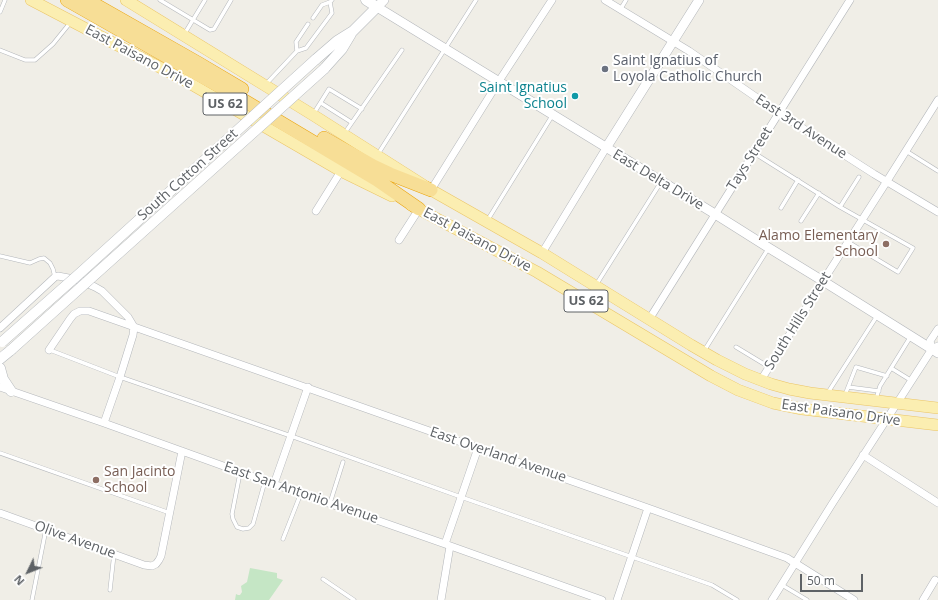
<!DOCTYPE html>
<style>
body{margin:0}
#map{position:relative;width:938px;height:600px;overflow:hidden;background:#f0eee7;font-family:"Open Sans",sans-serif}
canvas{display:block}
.north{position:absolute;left:8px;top:552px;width:40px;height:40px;-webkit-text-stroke:3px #fff;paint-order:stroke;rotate:227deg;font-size:11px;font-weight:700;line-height:16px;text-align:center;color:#5e6266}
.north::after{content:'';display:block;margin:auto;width:14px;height:18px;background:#5e6266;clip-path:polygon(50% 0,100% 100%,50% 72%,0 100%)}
.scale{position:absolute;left:800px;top:574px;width:63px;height:18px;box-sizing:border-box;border:2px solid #5e6266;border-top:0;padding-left:5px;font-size:12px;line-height:14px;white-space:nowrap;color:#5e6266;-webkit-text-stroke:3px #fff;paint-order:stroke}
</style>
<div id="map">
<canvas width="938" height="600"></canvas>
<div class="north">N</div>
<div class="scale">50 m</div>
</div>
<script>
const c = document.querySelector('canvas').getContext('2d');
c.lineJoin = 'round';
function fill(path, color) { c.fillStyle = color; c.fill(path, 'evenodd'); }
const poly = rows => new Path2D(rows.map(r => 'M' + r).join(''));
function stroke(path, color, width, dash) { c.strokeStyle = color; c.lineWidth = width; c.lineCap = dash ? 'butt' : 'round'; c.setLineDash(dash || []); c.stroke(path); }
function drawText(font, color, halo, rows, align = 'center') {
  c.font = font + ' "Open Sans",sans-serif'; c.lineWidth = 4; c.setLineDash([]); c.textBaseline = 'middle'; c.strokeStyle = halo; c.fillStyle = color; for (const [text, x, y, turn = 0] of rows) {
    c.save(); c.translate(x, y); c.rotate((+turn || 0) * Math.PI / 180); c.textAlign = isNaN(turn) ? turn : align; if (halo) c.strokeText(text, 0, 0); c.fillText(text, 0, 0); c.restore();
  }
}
fill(poly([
 [250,568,277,573,277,578,283,580,269,600,235,600,236,594,238,595,240,595,242,592,241,586,247,582]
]), '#c5e6c5');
const service = poly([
 [160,0,210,30,214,29,231,0],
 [620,10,626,0],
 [0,12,5,0],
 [313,18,322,5,330,2],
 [308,24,296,42,297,51,306,48,332,13,330,2,332,0],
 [185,33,205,0],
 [0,50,25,60,35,60,53,44,70,23],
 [266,84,297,51],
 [321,103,351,122],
 [314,113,329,89,362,109],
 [344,134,402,50],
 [906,151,938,171],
 [754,153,840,207,913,248,898,272,848,242],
 [378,154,476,0],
 [840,207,859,177],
 [781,208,798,180],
 [487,221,552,116],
 [801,221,819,193],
 [0,256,30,263,39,259,44,258,50,263,53,269,55,277],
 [596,285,661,182],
 [736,347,769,367],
 [50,350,120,377,291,436,461,497,712,585,737,600],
 [704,351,768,249],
 [891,368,912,381],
 [848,387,879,391],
 [827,394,877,316],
 [845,395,856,367,887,376],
 [876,399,880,386,911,336],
 [0,453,170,513],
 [240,473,232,514,233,519,237,527,243,529,249,528,253,524,265,481],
 [330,503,343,462],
 [283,539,301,493],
 [323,579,354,600],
 [782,585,807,600],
 [110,590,114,554],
 [32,600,46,529]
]);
const minor = poly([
 [605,0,689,51,779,113,874,174,938,212],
 [431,190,499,81,552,0],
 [316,211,341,171],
 [399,240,419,209],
 [542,253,606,148],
 [650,318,850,0],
 [0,328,55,277,58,276,79,280,95,287,102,291,128,317,134,327,133,335,120,377,104,423],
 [932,349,930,341,938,329],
 [49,350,70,319,74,314,80,311,89,311,648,508,787,558,854,600],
 [761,380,823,281,887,181,938,100],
 [0,387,104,423,265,481,445,544,602,600],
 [863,455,938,503],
 [274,484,308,387],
 [0,513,144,565,152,566,156,564,159,560,161,556,182,451],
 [445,544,478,448],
 [441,600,450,546],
 [617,600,648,508],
 [772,600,832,504,932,349,938,346],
 [923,600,935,580]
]);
const tertiary = poly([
 [384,0,377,7,715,214,769,248,823,281,938,353],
 [606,148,699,0]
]);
const secondary = poly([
 [315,60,337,41,353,31,377,7,366,0],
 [324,69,342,49,351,34],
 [0,359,11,350],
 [0,368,3,379,11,391]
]);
const primary = poly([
 [31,0,186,81,341,171,392,196],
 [126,0,313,115,431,190,542,253,691,345,717,360,745,374,771,384,789,389,810,393,938,408],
 [411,205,537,272,711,376,738,390,773,403,802,409,938,425]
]);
const motorway = poly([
 [67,0,238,97,377,180,419,209],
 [87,0,198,63,242,89],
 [324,138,373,166,390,174,431,190]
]);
stroke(service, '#b4b7bb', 4.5);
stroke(minor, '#b4b7bb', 8);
stroke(tertiary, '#b4b7bb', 10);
stroke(secondary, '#b5b9bd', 11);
stroke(primary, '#eac466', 12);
stroke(motorway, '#eaa40d', 14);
stroke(service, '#fff', 3.5);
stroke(minor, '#fff', 7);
stroke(tertiary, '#fff', 9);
stroke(secondary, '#fff', 10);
stroke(primary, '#fbeeb1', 11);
stroke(motorway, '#f7de96', 13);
const secondaryBridge = poly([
 [2,342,79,274,315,60],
 [11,350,324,69]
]);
stroke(secondaryBridge, '#b5b9bd', 11, []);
stroke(secondaryBridge, '#fff', 10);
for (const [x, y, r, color] of [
 [605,69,4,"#6b7280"],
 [575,96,4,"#0f9aa8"],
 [886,244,4,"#8d6e63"],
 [96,480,4,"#8d6e63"]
]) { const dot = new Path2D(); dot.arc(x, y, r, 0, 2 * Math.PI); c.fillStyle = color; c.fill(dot); stroke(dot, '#fff', 1.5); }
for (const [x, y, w] of [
 [225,104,44],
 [586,301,44]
]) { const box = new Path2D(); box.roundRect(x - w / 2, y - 11, w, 22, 3); c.fillStyle = '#fff'; c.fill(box); stroke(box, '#5e6266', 1); }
drawText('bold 13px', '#5e6266', null, [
 ["US 62",225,104],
 ["US 62",586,301]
]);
drawText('14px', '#5e6266', '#fff', [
 ["East Paisano Drive",139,57,28],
 ["East 3rd Avenue",801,127,33],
 ["Tays Street",750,159,-58],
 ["South Cotton Street",188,175,-42],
 ["East Delta Drive",658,180,31],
 ["East Paisano Drive",477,240,28],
 ["South Hills Street",798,321,-58],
 ["East Paisano Drive",841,413,8],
 ["East Overland Avenue",498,455,19],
 ["East San Antonio Avenue",301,493,19],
 ["Olive Avenue",75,540,20]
]);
drawText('14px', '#5b616d', '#fff', [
 ["Saint Ignatius of",613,61],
 ["Loyola Catholic Church",613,77]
], 'left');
drawText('14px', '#0d838f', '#fff', [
 ["Saint Ignatius",567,88],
 ["School",567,104]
], 'right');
drawText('14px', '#785e54', '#fff', [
 ["Alamo Elementary",878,236],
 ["School",878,252],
 ["San Jacinto",104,472,"left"],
 ["School",104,488,"left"]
], 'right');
</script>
